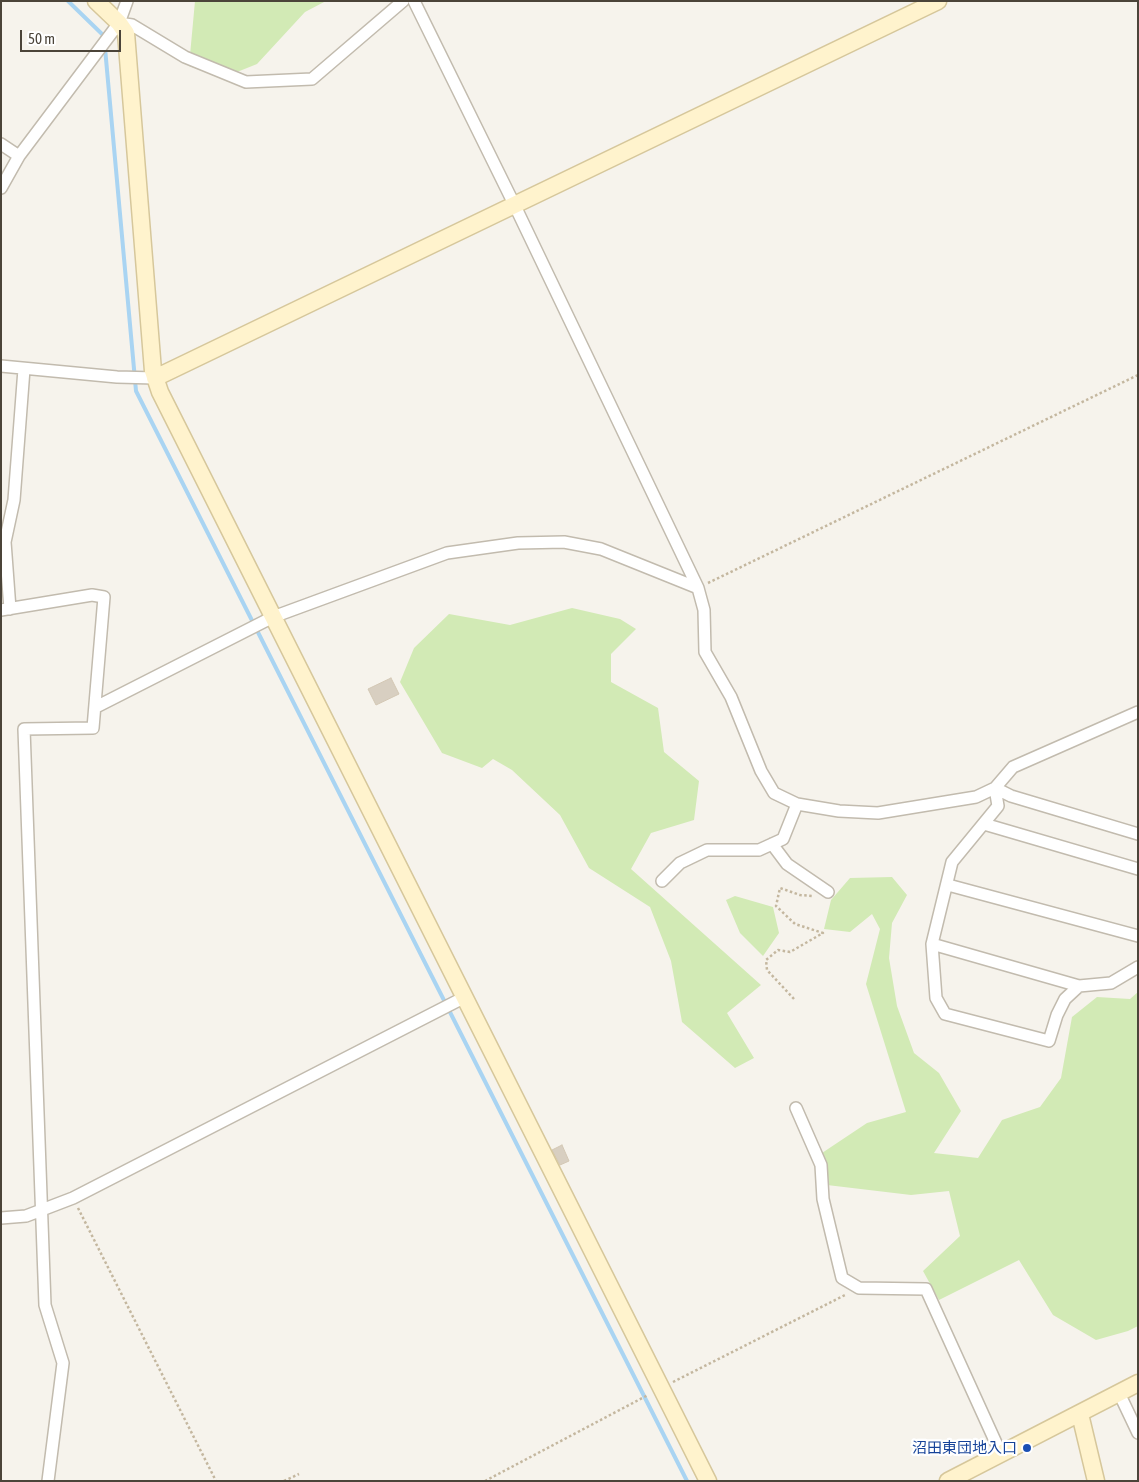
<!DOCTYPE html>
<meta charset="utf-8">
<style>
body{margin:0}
#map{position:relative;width:1139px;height:1482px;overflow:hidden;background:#f6f3ec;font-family:"Asap Condensed",sans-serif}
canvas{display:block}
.frame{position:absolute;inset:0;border:2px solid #4b4439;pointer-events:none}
.scale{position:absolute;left:20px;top:30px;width:101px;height:22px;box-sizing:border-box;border:2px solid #4b4439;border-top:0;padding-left:6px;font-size:15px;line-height:18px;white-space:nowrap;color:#4b4439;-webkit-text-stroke:4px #fff;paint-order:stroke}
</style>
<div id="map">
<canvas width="1139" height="1482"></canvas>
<div class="frame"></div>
<div class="scale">50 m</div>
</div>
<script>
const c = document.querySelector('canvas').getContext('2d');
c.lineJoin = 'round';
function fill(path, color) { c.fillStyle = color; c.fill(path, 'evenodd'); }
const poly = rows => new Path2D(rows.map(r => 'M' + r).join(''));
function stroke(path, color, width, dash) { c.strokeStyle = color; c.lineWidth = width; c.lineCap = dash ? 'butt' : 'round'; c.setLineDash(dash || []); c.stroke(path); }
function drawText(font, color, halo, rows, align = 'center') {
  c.font = font + ' "Asap Condensed","Noto Sans JP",sans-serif'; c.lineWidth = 4.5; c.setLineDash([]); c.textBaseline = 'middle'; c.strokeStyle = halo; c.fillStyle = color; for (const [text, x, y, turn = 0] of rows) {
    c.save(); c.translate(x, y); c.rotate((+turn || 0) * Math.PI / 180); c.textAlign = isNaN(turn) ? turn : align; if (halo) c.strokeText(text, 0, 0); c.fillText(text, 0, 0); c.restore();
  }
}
fill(poly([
 [195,1,326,1,305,12,257,64,222,78,189,66],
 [572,608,620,619,636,629,611,654,611,682,658,708,664,752,699,781,694,820,651,833,631,869,761,985,727,1013,754,1058,735,1068,682,1022,671,961,650,907,589,868,560,815,512,770,493,759,482,768,442,753,400,682,414,648,449,614,510,625],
 [892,877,907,895,892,923,889,958,897,1006,914,1053,939,1073,961,1111,934,1153,978,1158,1002,1120,1040,1107,1061,1078,1072,1017,1097,997,1130,999,1138,992,1138,1326,1128,1331,1096,1340,1053,1315,1019,1260,939,1300,923,1271,960,1236,949,1191,911,1195,827,1185,822,1153,867,1123,906,1112,866,984,880,929,872,914,850,932,824,929,831,900,850,878],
 [735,896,773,907,779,933,763,956,740,933,726,900]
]), '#d2eab5');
stroke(poly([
 [68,1,103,35,104,39],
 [105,48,136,391,687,1481]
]), '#a9d4f2', 4);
const building = poly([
 [391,678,399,694,376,705,368,689,391,678],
 [562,1145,569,1161,560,1165,552,1150,562,1145]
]);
fill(building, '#d8cfc1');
stroke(building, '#d3c7b4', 1);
const street = poly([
 [414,1,515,206,698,588,704,610,705,652,731,697,761,771,774,793,797,804,839,811,878,813,976,797,995,788,1013,767,1138,712],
 [119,23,132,25,185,57,246,82,312,79,403,1],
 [1,144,19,156],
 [1,188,19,156,119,23,127,1],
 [1,366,117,377,155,378],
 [10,609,5,542,14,500,24,369],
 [1,610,92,595,104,597,93,728,24,729,45,1305,63,1363,48,1481],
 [96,707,273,617,447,553,518,543,564,542,601,549,698,588],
 [995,788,998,806,952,862,932,944,936,998,945,1014,1049,1041,1057,1015,1065,999,1079,986,1111,983,1138,967],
 [995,788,1011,796,1138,834],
 [984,824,1138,869],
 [772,844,787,864,828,892],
 [662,881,680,863,707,850,759,850,783,839,797,804],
 [948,885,1138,936],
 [932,944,1079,986],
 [796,1108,821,1165,823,1199,842,1278,859,1288,926,1289,1001,1454],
 [1,1218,26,1216,73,1198,465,997],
 [1119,1393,1138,1433]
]);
const secondary = poly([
 [96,1,119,23,126,33,153,371,160,392,708,1481],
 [155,378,938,1],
 [1080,1414,1096,1481],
 [948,1481,1138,1383]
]);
stroke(street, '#c2bbae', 14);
stroke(secondary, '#d6c79b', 19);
stroke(poly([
 [708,583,1138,375],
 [794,999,767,970,766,960,778,950,790,952,823,933,795,924,776,906,780,888,800,895,812,896],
 [78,1208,216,1481],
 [673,1382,847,1294],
 [284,1481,299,1474],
 [485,1481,648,1395]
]), '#c4b79f', 2.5, [2.5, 2.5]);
stroke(street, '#fff', 11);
stroke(secondary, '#fff3cd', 16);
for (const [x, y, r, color] of [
 [1027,1448,5,"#1a4fb4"]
]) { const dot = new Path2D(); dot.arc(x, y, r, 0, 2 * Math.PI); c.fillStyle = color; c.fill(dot); stroke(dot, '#fff', 2); }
drawText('15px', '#164399', '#fff', [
 ["沼田東団地入口",1017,1448]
], 'right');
</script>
